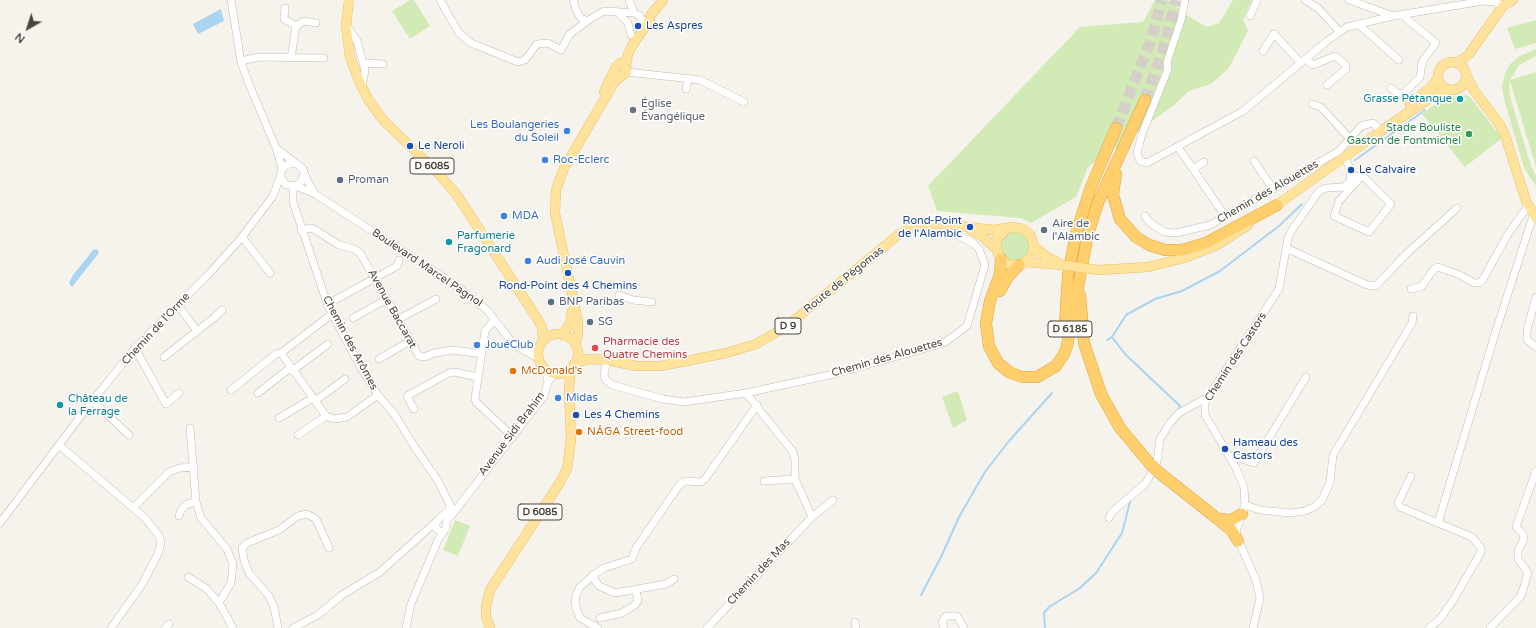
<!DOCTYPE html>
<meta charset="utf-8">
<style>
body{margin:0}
#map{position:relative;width:1536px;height:628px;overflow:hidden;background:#f6f3ec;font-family:"Varela Round",sans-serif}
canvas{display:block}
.north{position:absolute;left:8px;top:8px;width:40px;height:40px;-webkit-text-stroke:3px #fff;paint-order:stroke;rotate:219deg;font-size:11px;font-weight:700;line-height:16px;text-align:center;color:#4b4439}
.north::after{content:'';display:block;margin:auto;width:14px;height:18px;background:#4b4439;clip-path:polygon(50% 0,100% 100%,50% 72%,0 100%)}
</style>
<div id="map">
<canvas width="1536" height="628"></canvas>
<div class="north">N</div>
</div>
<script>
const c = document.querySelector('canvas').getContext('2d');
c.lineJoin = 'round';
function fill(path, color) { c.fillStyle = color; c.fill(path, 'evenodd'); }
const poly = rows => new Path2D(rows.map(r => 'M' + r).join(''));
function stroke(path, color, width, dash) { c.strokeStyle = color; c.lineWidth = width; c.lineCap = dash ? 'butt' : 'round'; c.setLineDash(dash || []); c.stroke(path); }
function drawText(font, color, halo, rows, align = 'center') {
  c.font = font + ' "Varela Round",sans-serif'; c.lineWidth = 3; c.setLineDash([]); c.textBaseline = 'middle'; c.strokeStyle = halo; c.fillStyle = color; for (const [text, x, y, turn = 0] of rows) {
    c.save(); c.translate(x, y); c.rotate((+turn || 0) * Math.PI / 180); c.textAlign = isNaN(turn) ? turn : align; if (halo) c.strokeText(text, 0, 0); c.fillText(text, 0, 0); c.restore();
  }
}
fill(poly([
 [410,0,414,0,430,26,410,39,392,11],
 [1155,0,1168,0,1188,16,1207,27,1219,23,1233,0,1252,0,1243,20,1248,31,1229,68,1211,84,1189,91,1173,106,1088,167,1076,197,1031,223,1020,218,937,211,928,186,1080,27,1143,22],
 [1536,20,1536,43,1515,49,1507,28],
 [1536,49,1536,56,1519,65,1510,80,1536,72,1536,167,1510,81,1509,85,1510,97,1531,166,1536,176,1536,186,1524,168,1504,99,1502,86,1505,74,1510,64,1520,56],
 [1465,95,1470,97,1502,138,1465,167,1422,114,1434,105,1448,97],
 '1000 246a15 15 0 1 1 30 0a15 15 0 1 1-30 0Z',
 [958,391,967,420,953,428,942,397],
 [455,520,470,526,458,556,443,550]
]), '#d2eab5');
fill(poly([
 [221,9,224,21,198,34,193,24],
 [96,249,99,251,98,254,72,287,69,283,73,275,93,250]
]), '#a9d4f2');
stroke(poly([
 [1355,160,1425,110],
 [1112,337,1125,354,1180,406,1179,411],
 [1107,340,1112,337,1126,315,1155,299,1182,291,1220,271,1279,226,1302,204],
 [921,595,942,555,959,517,985,472,1009,441,1052,393],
 [1045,628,1044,613,1049,607,1080,588,1096,573,1122,533,1131,498]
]), '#a9d4f2', 2);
stroke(poly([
 [1145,100,1163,50,1176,0],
 [1116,128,1151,40,1162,0]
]), '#d4d0c8', 11, [11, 5.5]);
const minor = poly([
 [231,0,241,62,249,84,276,148,282,168],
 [440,0,459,33,471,43,518,62,525,60,537,44,548,43,561,50,570,34,587,21,604,11,634,13],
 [573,0,577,12,581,18,587,21],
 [629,0,634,13,639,15,645,24,642,30],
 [1185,0,1181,20,1167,62,1168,69,1142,134,1137,153,1140,161,1147,163,1243,111,1327,41,1347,27,1393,16,1483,1,1495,2,1503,6],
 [1305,0,1318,8,1339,31],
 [1349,0,1393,16],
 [285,8,284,19,296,26,291,58],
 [616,11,628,23,631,35],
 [1250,16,1257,0],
 [1358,24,1399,60],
 [296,26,304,21,316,23],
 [347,26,357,41,365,70,362,87],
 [1263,51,1274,34,1301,63],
 [1306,59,1313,65,1335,56,1346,65,1346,69,1327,85],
 [241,61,259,57,324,58],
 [363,63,383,64],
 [627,72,700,80,744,102],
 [1391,88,1398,94,1404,93,1420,77,1422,62,1436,43,1402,15],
 [686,89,688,78],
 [1312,104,1321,107,1350,139],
 [1178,147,1225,216],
 [276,148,297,164],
 [1254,161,1273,189],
 [1193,169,1204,162],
 [304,172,302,181,296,186,286,185,281,178,281,171,285,166,291,163,297,164,303,169,304,172,307,180,315,194],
 [1352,176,1364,177,1391,204,1369,232,1334,216,1339,201,1360,178],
 [293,186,293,202,328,306,361,368,378,395,395,415,414,446,438,481,451,507,447,521],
 [296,186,315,194,454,284,487,310,514,345,538,358],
 [1145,216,1149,222,1164,232,1176,233,1210,225,1339,151,1361,126,1373,123,1381,131],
 [301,230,312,228,339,245,354,249,360,253,419,356,425,357,434,353,453,350,482,354],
 [242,237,270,273],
 [1286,248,1367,285,1376,286,1405,255,1457,208],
 [1411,289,1422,286,1434,269,1438,267,1460,275,1474,283,1479,283,1482,281,1508,234,1528,206],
 [619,295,633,300,652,302],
 [1536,297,1527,330,1527,340,1536,347],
 [335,300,397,266,399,260],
 [178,305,197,331],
 [353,318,387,299],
 [399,319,436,299],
 [494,320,485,331,475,398,476,402,508,432],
 [135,348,166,404,179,393],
 [529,352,539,347],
 [281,353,326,416,334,419,347,417,378,395],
 [164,357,215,317,222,310],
 [379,359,410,341],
 [607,360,604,374,605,379,612,385,663,399,684,402,746,393,834,374,944,343,967,326,985,265,979,249,973,243,959,236],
 [292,371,328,344],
 [548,382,555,373],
 [231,390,276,354,281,353,332,314],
 [258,393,290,368],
 [93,401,129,435],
 [315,401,345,379],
 [414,409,407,396,449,373,454,372,478,377],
 [279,418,313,398],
 [190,428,196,502,201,518,227,549,233,564,231,583,219,603,233,628],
 [298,435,326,416],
 [59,445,145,518,159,536,161,543,158,554,141,586,111,628],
 [1231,459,1239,458,1254,463,1255,461,1306,377],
 [1411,476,1398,503,1400,507,1438,523],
 [764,481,795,479],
 [1245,505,1260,510,1290,513,1305,511,1314,507,1322,500,1330,482,1333,455,1412,323,1413,316],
 [133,508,169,472,179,468,194,467],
 [179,516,181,510,187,504,196,502],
 [451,516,544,396,548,382,545,368],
 [812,517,833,500],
 [1109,518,1112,512,1146,483,1157,462,1160,439,1170,423,1179,413,1208,397],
 [0,523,86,409,135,348,207,276,242,237,273,196,281,174],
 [438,530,436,528,436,522,449,509],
 [592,576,580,587,576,595,575,604,580,618,598,628],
 [188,577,207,589,219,603],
 [674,579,666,584,615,593,599,586,592,576,604,568,632,559,636,548,680,484,686,481,701,482,705,479,757,405],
 [600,618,622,613,635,605,638,601,636,590],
 [855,622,856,628],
 [165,628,169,624],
 [278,628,274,607,269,596,249,573,244,560,242,548,247,543,279,530,298,516,307,514,316,519,329,548],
 [293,628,318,615,342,595,380,572,437,521],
 [406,628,411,604,438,540,446,528,446,523],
 [707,628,812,517,795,479,795,460,793,452,746,393],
 [944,628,942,622,946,616,957,616,964,628],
 [1253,628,1260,598,1256,580,1236,535,1237,528,1245,505,1244,487,1235,466,1205,415,1205,402,1279,289,1288,238,1292,230,1319,191,1326,188,1344,187,1350,181,1351,170,1344,157],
 [1429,628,1440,619,1454,599,1481,552,1481,548,1472,537,1438,523,1494,337,1533,216],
 [1490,628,1521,596,1528,573,1518,559,1518,551,1524,539,1523,534,1516,527,1536,471]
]);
const major = poly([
 [349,0,346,26,350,57,359,81,369,101,384,121,436,171,457,195,538,320,542,327,543,340],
 '1438 76a14 14 0 1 1 28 0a14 14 0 1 1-28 0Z',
 [1458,63,1469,54,1503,6,1513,0],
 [1467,77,1473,89,1500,125,1505,135,1526,201,1536,218],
 [604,92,616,67,620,63],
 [1410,105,1431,87,1438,78],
 [1271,209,1381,131,1436,94,1447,90],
 [971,230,982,236,996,249],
 [1034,246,1047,257,1059,263],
 [1027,262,1062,265],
 [1099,270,1148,267,1184,258,1217,245,1248,225],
 '538 354a20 20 0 1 1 40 0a20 20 0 1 1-40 0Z',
 [562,335,570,324,572,311],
 [575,344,578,335,578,322,555,213,556,190,564,168,611,88,615,81,627,72,626,65,628,54,633,44,650,20,650,16,663,0],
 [574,364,587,359,607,360,636,366,661,366,726,353,756,344,787,326,898,235,916,225,944,224,993,230,1012,227,1023,229,1031,236,1034,246,1031,257,1023,264,1009,265,1001,259,998,254,996,243,998,237,1007,229],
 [490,628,486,617,486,607,490,590,559,484,567,469,571,439,569,388,571,368]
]);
const highway = poly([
 [1116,174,1113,195,1120,219,1136,237,1149,245,1165,250,1182,250,1206,243,1277,205],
 [1001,259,1000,274,990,301,986,323,989,346,998,363,1009,372,1022,377,1037,377,1056,366,1064,354,1067,346,1088,234,1098,203,1145,100],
 [1000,291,1007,278,1019,265],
 [1080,295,1084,343,1101,394,1120,428,1151,465],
 [1065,323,1068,275,1076,233,1091,187,1116,128],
 [1157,471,1224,524,1232,531,1238,541],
 [1218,519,1231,520,1242,514]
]);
stroke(minor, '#c2bbae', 8);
stroke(major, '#e6c16a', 10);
stroke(highway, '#e0a43c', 12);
stroke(minor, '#fff', 7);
stroke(major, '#ffe39c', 9);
stroke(highway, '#ffcf6e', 11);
const majorBridge = poly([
 [1062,265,1099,270]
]);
const highwayBridge = poly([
 [1151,465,1157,471]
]);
stroke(majorBridge, '#e6c16a', 10, []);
stroke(highwayBridge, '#e0a43c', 12, []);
stroke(majorBridge, '#ffe39c', 9);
stroke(highwayBridge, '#ffcf6e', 11);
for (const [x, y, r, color] of [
 [638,26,4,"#1a4fb4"],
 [1460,99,4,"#0f9aa8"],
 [633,110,4,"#6b7280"],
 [567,131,4,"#3f7fe0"],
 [1469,134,4,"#2e9e5b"],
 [410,146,4,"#1a4fb4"],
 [545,160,4,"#3f7fe0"],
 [1351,170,4,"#1a4fb4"],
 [340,180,4,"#5c6f8a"],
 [504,216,4,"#3f7fe0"],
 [970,227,4,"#1a4fb4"],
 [1044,230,4,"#5c6f8a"],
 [449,242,4,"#0f9aa8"],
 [528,261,4,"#3f7fe0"],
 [568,273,4,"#1a4fb4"],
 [551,302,4,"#5c6f8a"],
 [590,322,4,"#5c6f8a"],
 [477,345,4,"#3f7fe0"],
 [595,348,4,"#e0444e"],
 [513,371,4,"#e8710a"],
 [558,398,4,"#3f7fe0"],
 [60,405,4,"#0f9aa8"],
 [576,415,4,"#1a4fb4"],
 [579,432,4,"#e8710a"],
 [1225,449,4,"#1a4fb4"]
]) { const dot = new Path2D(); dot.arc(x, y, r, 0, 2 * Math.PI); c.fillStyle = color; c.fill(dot); stroke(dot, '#fff', 1.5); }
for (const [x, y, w] of [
 [432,166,44],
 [788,326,26],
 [1070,329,44],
 [540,512,44]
]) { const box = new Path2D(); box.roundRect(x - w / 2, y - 8, w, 16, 3); c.fillStyle = '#fff'; c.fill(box); stroke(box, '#4b4439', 1); }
drawText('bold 10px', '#4b4439', null, [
 ["D 6085",432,166],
 ["D 9",788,326],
 ["D 6185",1070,329],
 ["D 6085",540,512]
]);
drawText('11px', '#164399', '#fff', [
 ["Les Aspres",646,26],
 ["Le Neroli",418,146],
 ["Le Calvaire",1359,170],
 ["Rond-Point",962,221,"right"],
 ["de l'Alambic",962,234,"right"],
 ["Rond-Point des 4 Chemins",568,286,"center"],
 ["Les 4 Chemins",584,415],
 ["Hameau des",1233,443],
 ["Castors",1233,456]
], 'left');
drawText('11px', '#0d838f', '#fff', [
 ["Grasse Pétanque",1452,99,"right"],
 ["Parfumerie",457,236],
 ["Fragonard",457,249],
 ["Château de",68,399],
 ["la Ferrage",68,412]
], 'left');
drawText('11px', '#5b616d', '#fff', [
 ["Église",641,104],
 ["Évangélique",641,117]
], 'left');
drawText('11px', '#366cbe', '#fff', [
 ["Les Boulangeries",559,125,"right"],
 ["du Soleil",559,138,"right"],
 ["Roc-Eclerc",553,160],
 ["MDA",512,216],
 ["Audi José Cauvin",536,261],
 ["JouéClub",485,345],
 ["Midas",566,398]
], 'left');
drawText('11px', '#27864d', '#fff', [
 ["Stade Bouliste",1461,128],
 ["Gaston de Fontmichel",1461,141]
], 'right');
drawText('11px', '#4e5e75', '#fff', [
 ["Proman",348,180],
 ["Aire de",1052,224],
 ["l'Alambic",1052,237],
 ["BNP Paribas",559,302],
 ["SG",598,322]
], 'left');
drawText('11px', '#4b4439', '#fff', [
 ["Chemin des Alouettes",1268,192,-30],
 ["Boulevard Marcel Pagnol",427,268,34],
 ["Route de Pégomas",844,280,-39],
 ["Avenue Baccarat",392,309,61],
 ["Chemin de l'Orme",156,329,-47],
 ["Chemin des Arômes",350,343,62],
 ["Chemin des Castors",1236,357,-57],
 ["Chemin des Alouettes",887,358,-16],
 ["Avenue Sidi Brahim",512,434,-53],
 ["Chemin des Mas",759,572,-47]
]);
drawText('11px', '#be3a42', '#fff', [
 ["Pharmacie des",603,342],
 ["Quatre Chemins",603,355]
], 'left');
drawText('11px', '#c56008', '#fff', [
 ["McDonald's",521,371],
 ["NÂGA Street-food",587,432]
], 'left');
</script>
